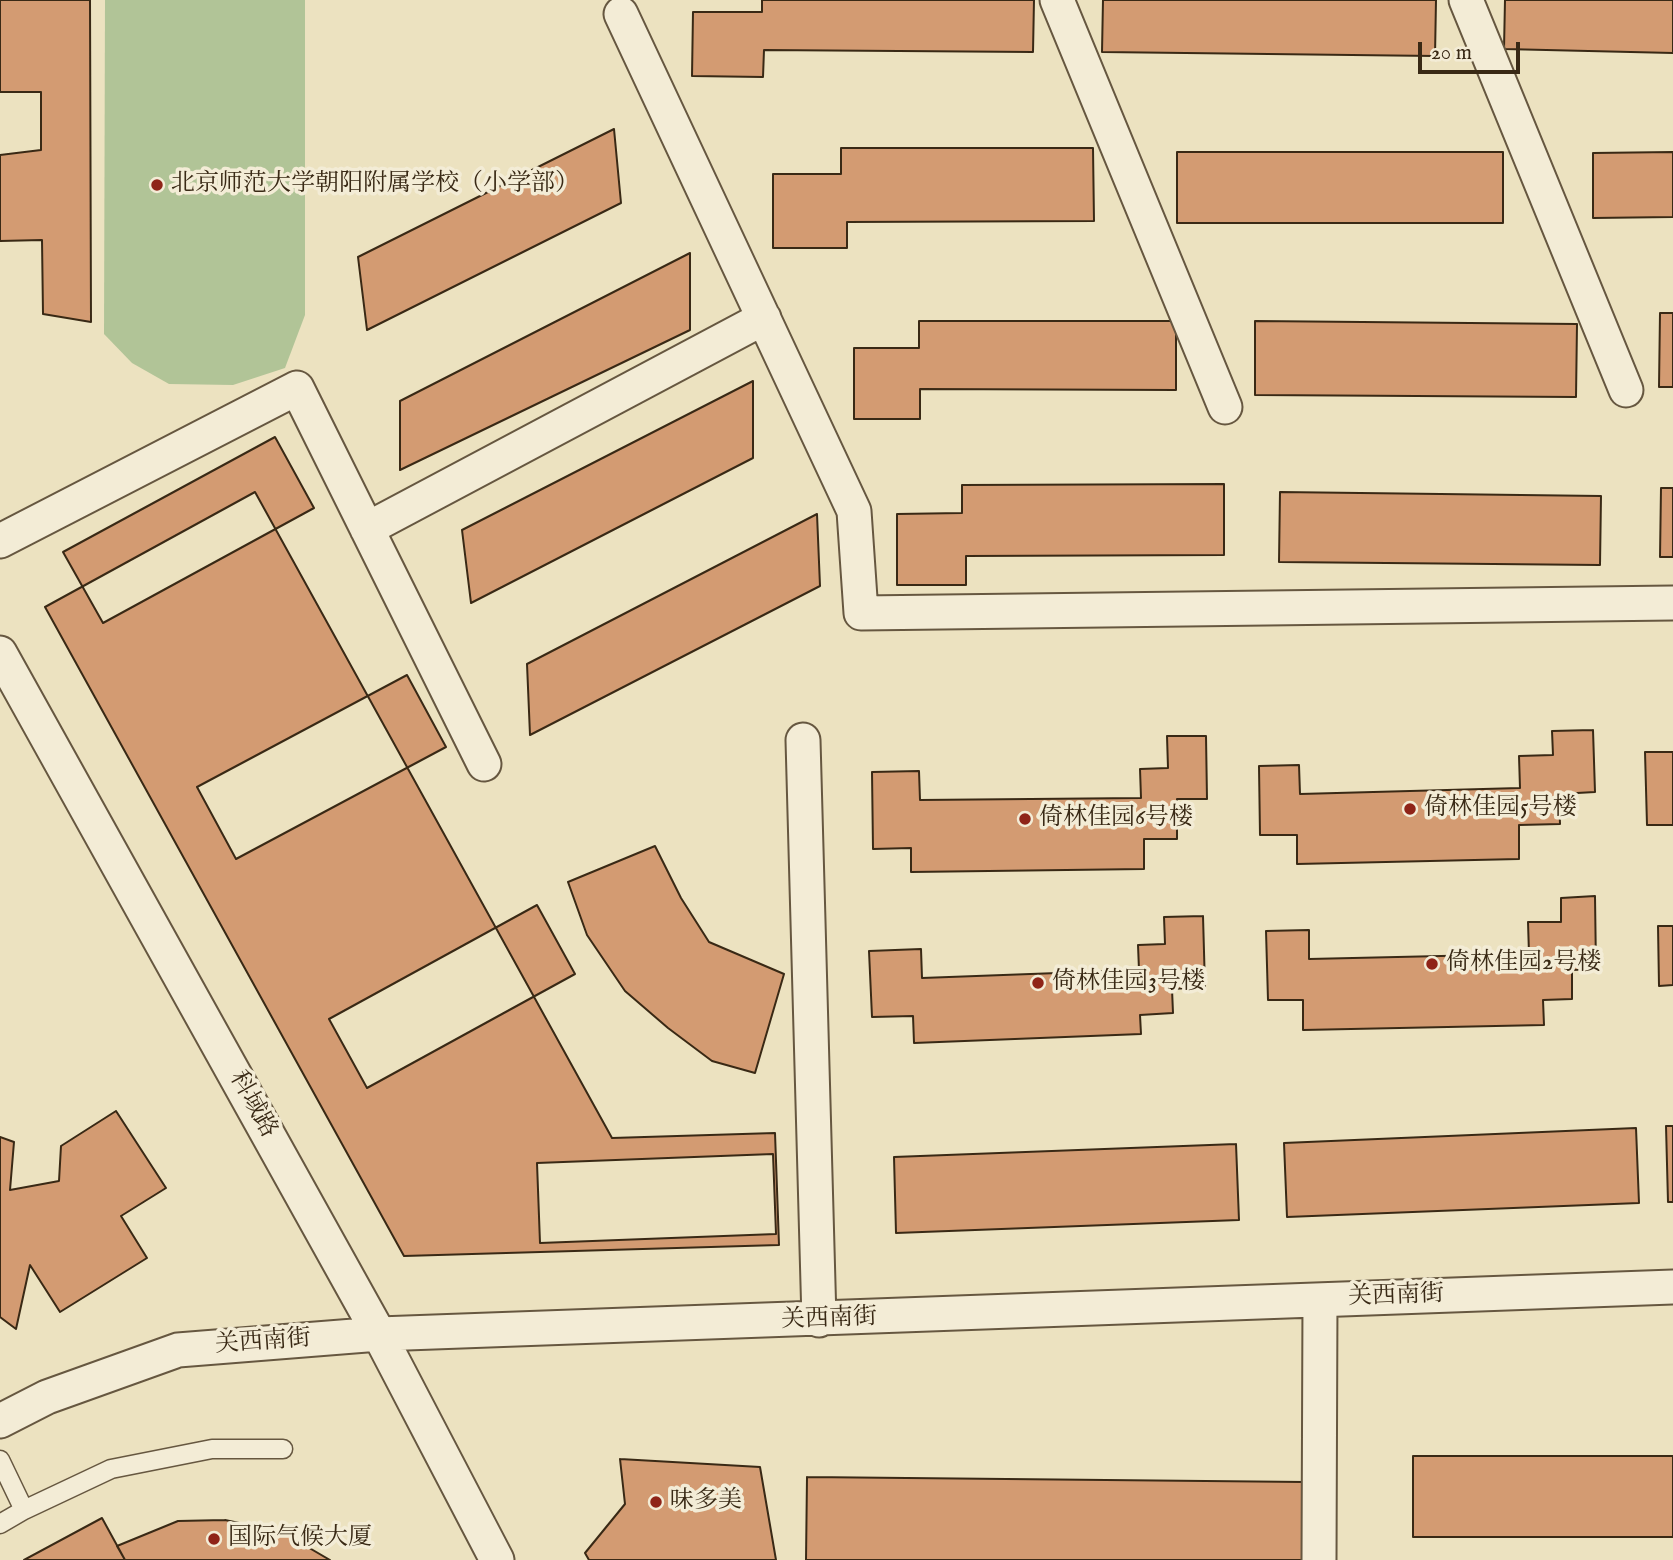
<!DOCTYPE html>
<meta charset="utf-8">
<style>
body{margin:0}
#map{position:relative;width:1673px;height:1560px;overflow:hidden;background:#ece2c0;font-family:"IM FELL English",serif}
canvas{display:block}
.scale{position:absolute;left:1418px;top:42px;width:102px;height:32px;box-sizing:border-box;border:4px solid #392915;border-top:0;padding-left:9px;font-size:21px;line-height:24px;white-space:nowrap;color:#392915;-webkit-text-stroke:5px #f3ecd6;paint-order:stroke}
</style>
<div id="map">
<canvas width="1673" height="1560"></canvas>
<div class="scale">20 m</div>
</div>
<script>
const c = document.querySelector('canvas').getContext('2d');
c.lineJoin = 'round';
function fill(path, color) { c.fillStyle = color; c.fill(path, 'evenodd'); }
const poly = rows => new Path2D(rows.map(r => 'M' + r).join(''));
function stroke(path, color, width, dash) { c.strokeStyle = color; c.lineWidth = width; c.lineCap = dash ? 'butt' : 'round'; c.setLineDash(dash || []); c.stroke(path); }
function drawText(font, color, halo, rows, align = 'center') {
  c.font = font + ' "IM FELL English","Noto Serif SC",serif'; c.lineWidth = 7; c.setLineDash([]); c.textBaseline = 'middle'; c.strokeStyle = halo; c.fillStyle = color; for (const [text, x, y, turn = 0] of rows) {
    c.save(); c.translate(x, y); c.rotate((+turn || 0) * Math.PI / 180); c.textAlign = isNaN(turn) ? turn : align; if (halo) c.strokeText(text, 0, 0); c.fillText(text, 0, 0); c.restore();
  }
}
fill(poly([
 [105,0,305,0,305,315,285,368,233,385,169,384,132,363,104,334]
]), '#b1c497');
const building = poly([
 [0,0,90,0,91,322,43,314,42,240,0,241,0,155,41,150,41,92,0,92,0,0],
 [762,0,1034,0,1033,52,764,50,763,77,692,76,693,12,762,12,762,0],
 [1103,0,1436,0,1435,56,1102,52,1103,0],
 [1505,0,1673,0,1673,53,1504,49,1505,0],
 [614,129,621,203,367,330,358,257,614,129],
 [841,148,1093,148,1094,221,847,222,847,248,773,248,773,174,841,174,841,148],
 [1177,152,1503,152,1503,223,1177,223,1177,152],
 [1673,152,1673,217,1593,218,1593,153,1673,152],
 [690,253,690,330,400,470,400,401,690,253],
 [1660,313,1673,313,1673,387,1659,387,1660,313],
 [919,321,1176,321,1176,390,920,389,920,419,854,419,854,348,919,348,919,321],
 [1255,321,1577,324,1576,397,1255,395,1255,321],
 [753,381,753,458,471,603,462,530,753,381],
 [275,437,314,508,103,623,63,552,275,437],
 [1224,484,1224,555,966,556,966,585,897,585,897,514,962,513,962,485,1224,484],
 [1661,488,1673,488,1673,557,1660,557,1661,488],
 [255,492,612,1138,775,1133,779,1245,404,1256,45,607,255,492],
 [1280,492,1601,496,1600,565,1279,562,1280,492],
 [817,514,820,586,530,735,527,664,817,514],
 [407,675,446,747,236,859,197,787,407,675],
 [1593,730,1595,792,1559,794,1560,824,1519,825,1519,859,1297,864,1297,835,1260,835,1259,766,1299,765,1300,794,1520,788,1519,756,1553,755,1552,731,1593,730],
 [1167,736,1206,736,1207,799,1177,799,1177,839,1144,839,1144,869,911,872,911,848,873,849,872,772,919,771,920,800,1141,798,1140,769,1168,768,1167,736],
 [1645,752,1673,752,1673,825,1647,825,1645,752],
 [655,846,681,898,709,942,784,974,755,1073,712,1061,668,1028,625,991,587,935,568,882,655,846],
 [1595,896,1596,969,1572,970,1572,999,1543,1000,1544,1025,1303,1030,1303,1000,1268,1000,1266,931,1309,930,1309,959,1529,954,1528,922,1561,922,1561,898,1595,896],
 [537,905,575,974,367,1088,329,1019,537,905],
 [1203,916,1205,987,1172,989,1173,1013,1140,1015,1141,1034,914,1043,913,1016,872,1017,869,951,921,949,922,978,1139,970,1138,945,1165,944,1164,917,1203,916],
 [1658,926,1673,926,1673,985,1659,986,1658,926],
 [116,1111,166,1188,121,1216,147,1258,60,1312,30,1265,16,1329,0,1317,0,1137,14,1142,10,1190,59,1181,61,1146,116,1111],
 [1666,1126,1673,1126,1673,1202,1668,1202,1666,1126],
 [1636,1128,1639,1203,1287,1217,1284,1143,1636,1128],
 [1236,1144,1239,1220,896,1233,894,1157,1236,1144],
 [773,1154,776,1234,540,1243,537,1163,773,1154],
 [1413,1456,1673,1456,1673,1537,1413,1537,1413,1456],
 [620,1459,760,1467,776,1560,589,1560,585,1553,625,1504,620,1459],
 [807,1477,1305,1482,1304,1560,806,1560,807,1477],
 [102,1518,125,1560,24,1560,102,1518],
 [225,1520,282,1532,330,1560,125,1560,117,1546,178,1521,225,1520]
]);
fill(building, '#d39b72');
stroke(building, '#392915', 2);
const lane = poly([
 [0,1460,24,1510,0,1524],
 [24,1510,111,1469,212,1449,283,1449]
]);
const street = poly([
 [1057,0,1225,407],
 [1466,0,1626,390],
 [621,14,854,511,861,613,1673,603],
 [367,529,764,318],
 [0,541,297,388,484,764],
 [0,653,379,1334,497,1560],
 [803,740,819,1320],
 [0,1421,47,1397,178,1350,379,1334,1673,1287],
 [1319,1560,1320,1300]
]);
stroke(lane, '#665740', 21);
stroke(street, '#665740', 37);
stroke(lane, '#f3ecd6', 18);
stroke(street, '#f3ecd6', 33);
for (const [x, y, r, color] of [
 [157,185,7,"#8f2418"],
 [1410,809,7,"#8f2418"],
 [1025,819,7,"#8f2418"],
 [1432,964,7,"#8f2418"],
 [1038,983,7,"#8f2418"],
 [656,1502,7,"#8f2418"],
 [214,1539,7,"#8f2418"]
]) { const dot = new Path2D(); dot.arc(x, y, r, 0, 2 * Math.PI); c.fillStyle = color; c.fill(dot); stroke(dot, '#f3ecd6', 2.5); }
drawText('24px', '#392915', '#f3ecd6', [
 ["北京师范大学朝阳附属学校（小学部）",171,185],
 ["倚林佳园5号楼",1424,809],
 ["倚林佳园6号楼",1039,819],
 ["倚林佳园2号楼",1446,964],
 ["倚林佳园3号楼",1052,983],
 ["味多美",670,1502],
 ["国际气候大厦",228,1539]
], 'left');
drawText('24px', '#392915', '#f3ecd6', [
 ["科域路",252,1105,61],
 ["关西南街",1396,1297,-2],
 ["关西南街",829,1320,-2],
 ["关西南街",263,1343,-4]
]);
</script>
